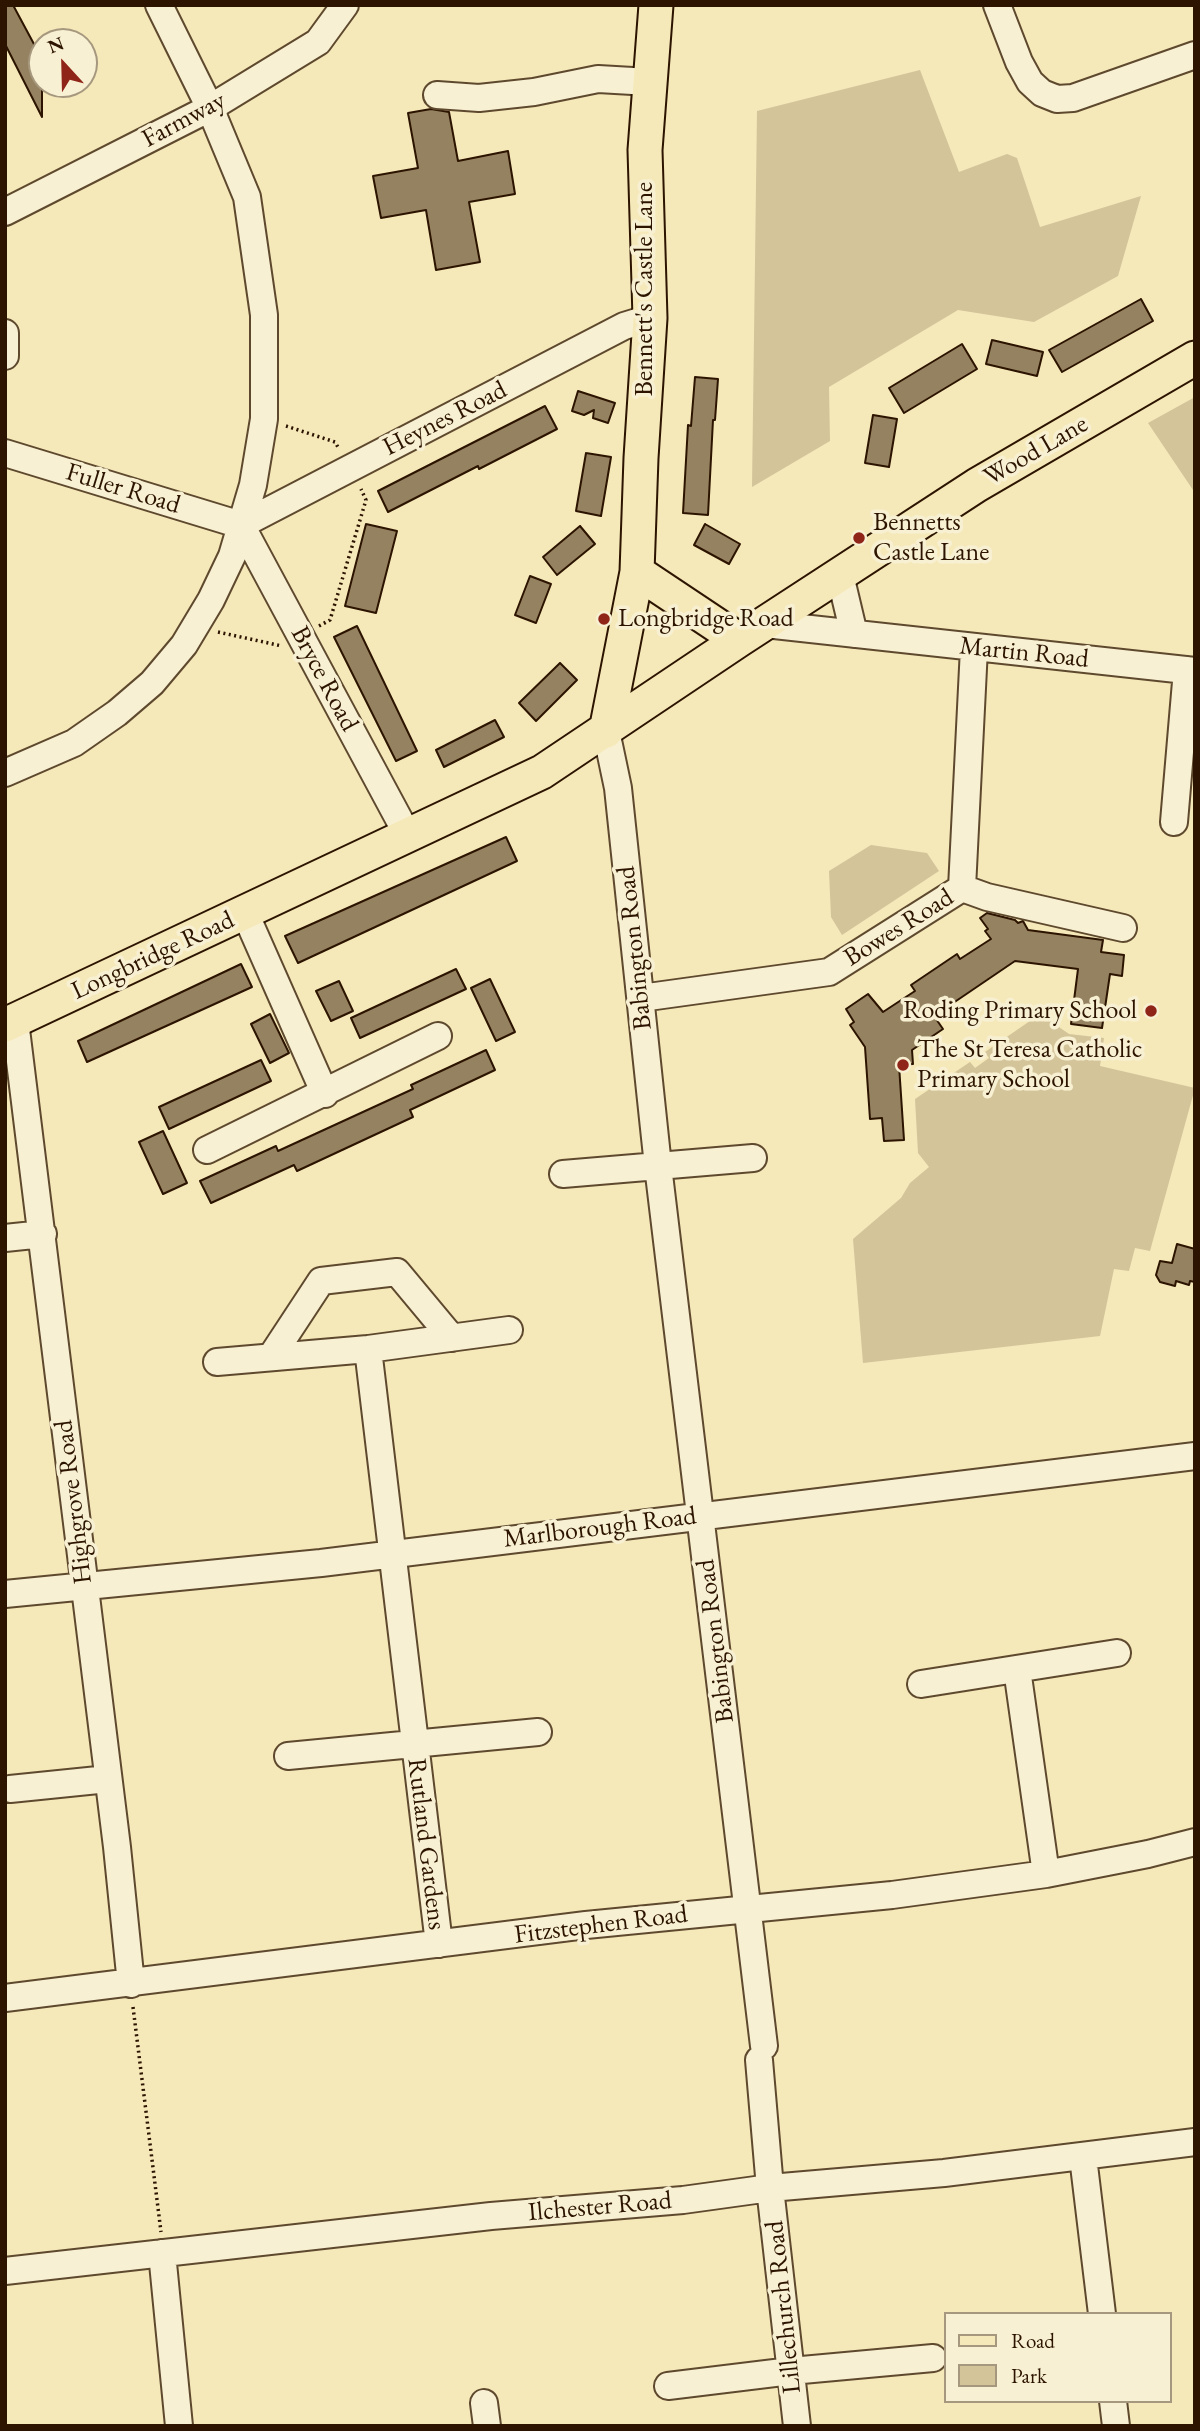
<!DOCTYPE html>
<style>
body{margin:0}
#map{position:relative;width:1200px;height:2431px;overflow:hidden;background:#f5e8b9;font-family:"EB Garamond",serif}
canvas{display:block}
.frame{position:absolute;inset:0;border:7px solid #2c1400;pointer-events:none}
.legend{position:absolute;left:944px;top:2312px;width:228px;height:91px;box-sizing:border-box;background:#f8f0d2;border:2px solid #a6987e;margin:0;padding:9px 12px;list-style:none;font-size:21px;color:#2c1400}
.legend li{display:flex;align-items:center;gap:14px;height:35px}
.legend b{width:35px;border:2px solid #a6987e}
.north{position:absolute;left:28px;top:28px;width:70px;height:70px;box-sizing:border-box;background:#f8f0d2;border:2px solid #a6987e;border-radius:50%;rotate:338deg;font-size:19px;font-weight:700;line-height:28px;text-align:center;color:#2c1400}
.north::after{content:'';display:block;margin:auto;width:24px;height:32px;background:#8f2418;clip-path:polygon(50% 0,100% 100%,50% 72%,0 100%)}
</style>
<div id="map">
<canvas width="1200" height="2431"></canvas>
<div class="frame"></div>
<ul class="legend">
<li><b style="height:9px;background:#f5e8b9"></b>Road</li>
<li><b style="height:19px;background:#d3c49a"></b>Park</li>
</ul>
<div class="north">N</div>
</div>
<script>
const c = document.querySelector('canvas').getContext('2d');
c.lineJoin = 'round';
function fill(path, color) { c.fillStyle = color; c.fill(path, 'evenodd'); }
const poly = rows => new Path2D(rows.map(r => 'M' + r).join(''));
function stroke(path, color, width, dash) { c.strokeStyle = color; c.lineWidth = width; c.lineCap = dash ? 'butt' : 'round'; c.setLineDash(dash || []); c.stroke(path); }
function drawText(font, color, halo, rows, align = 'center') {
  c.font = font + ' "EB Garamond",serif'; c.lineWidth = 7; c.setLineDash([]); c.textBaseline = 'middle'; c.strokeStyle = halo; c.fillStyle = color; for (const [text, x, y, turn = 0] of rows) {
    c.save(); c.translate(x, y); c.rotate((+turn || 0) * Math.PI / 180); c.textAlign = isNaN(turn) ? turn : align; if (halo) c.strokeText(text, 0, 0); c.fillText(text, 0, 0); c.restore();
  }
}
fill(poly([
 [920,70,959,172,1007,154,1017,158,1040,227,1141,196,1118,276,1034,322,958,310,829,387,830,441,752,487,757,111],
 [1195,397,1195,493,1148,423],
 [871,845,927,853,939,871,842,935,831,917,829,871],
 [1040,1014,1069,1034,1104,1038,1100,1066,1195,1088,1150,1251,1135,1248,1129,1271,1114,1269,1100,1336,863,1363,853,1239,901,1198,910,1183,929,1167,918,1153,915,1099,970,1062,975,1068,989,1058,985,1052]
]), '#d3c49a');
const building = poly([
 [5,5,13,5,42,59,42,117,5,44,5,5],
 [431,109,449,112,458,161,508,151,515,194,469,202,480,262,436,270,426,210,381,218,373,176,418,168,408,113,431,109],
 [1141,299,1153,321,1062,372,1049,350,1141,299],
 [992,340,1043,352,1037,376,986,364,992,340],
 [962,344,977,369,904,413,889,388,962,344],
 [695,377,718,379,715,420,713,420,708,515,683,513,688,425,691,426,695,377],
 [578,391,615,403,608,423,593,418,594,410,584,415,572,411,578,391],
 [545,406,557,429,479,469,478,466,388,512,378,491,545,406],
 [873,415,897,419,889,467,865,463,873,415],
 [586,453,611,457,601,516,576,511,586,453],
 [366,524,397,531,376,613,345,606,366,524],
 [705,524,740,544,729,564,694,545,705,524],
 [580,526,595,544,557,575,543,557,580,526],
 [530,576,551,584,536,623,515,615,530,576],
 [357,626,417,751,396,761,334,637,357,626],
 [560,663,577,680,536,721,519,703,560,663],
 [495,720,504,737,444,767,436,750,495,720],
 [506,837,517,861,298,963,285,936,506,837],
 [987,913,1015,920,1018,923,1023,921,1028,930,1103,940,1101,952,1124,955,1122,976,1110,974,1102,1028,1071,1024,1078,969,1015,961,934,1016,943,1029,912,1050,913,1064,899,1065,904,1140,884,1141,882,1118,870,1119,865,1047,850,1025,854,1022,846,1009,868,994,883,1012,915,991,911,985,957,954,960,959,991,939,985,931,988,929,980,918,987,913],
 [241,964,252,987,87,1062,78,1041,241,964],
 [456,969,466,989,360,1038,351,1018,456,969],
 [490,979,515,1032,496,1041,471,988,490,979],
 [339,981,353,1011,331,1021,316,991,339,981],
 [270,1014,289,1053,270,1063,251,1024,270,1014],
 [486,1050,495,1070,410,1110,413,1117,297,1171,294,1165,211,1203,200,1181,276,1146,278,1151,413,1089,411,1085,486,1050],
 [261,1060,271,1081,169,1129,159,1107,261,1060],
 [163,1131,187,1183,163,1194,139,1142,163,1131],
 [1177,1244,1195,1249,1195,1282,1190,1281,1189,1285,1176,1281,1175,1286,1160,1282,1156,1275,1160,1261,1172,1263,1177,1244]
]);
fill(building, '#958260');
stroke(building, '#2c1400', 2);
const minor = poly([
 [997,5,1019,62,1030,82,1042,93,1057,99,1073,98,1195,55],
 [437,95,479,98,534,92,598,79,650,82],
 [5,212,210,108,318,42,345,5],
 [5,333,5,356],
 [5,453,241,525],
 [241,525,624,326,650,318],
 [241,525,407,834],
 [840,575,854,634],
 [765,624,1195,671],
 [606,731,618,788,658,1166,764,2046],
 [5,773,74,743,117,713,152,683,184,645,211,600,232,556,253,485,264,419,264,315,247,197,210,108,159,5],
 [1174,822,1187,670],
 [962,888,987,897,1123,928],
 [245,913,325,1094],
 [641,998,829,972,962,888,974,648],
 [15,1021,117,1847,131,1984],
 [207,1150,438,1036],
 [563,1174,753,1158],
 [5,1238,43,1234],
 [368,1349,439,1944],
 [271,1357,321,1281,397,1272,452,1338],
 [217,1362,368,1349,509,1330],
 [5,1594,321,1563,1195,1456],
 [1017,1669,1046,1874],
 [921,1684,1117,1653],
 [288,1756,538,1732],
 [10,1789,108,1779],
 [5,1998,586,1925,892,1895,1046,1874,1148,1854,1195,1842],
 [759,2060,770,2188,797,2426],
 [1083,2157,1102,2314],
 [162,2253,179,2426],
 [5,2271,491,2216,683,2200,770,2188,944,2173,1195,2142],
 [668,2386,791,2371,933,2358],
 [1113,2401,1116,2426],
 [484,2403,487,2426]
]);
const major = poly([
 [637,572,739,640],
 [606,731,637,572,641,458,650,318,645,150,656,5],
 [5,1025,542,772,739,640,977,485,1195,358]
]);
stroke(minor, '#5e492e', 30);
stroke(major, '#2c1400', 37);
stroke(poly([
 [286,426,335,442,339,449],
 [319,626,330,620,366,500,361,489],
 [218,632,282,646],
 [133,2007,161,2232]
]), '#2c1400', 3.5, [2, 3.5]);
stroke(minor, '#f8f0d2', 26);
stroke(major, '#f5e8b9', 33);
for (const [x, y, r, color] of [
 [859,538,7,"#8f2418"],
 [604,619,7,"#8f2418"],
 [1151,1011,7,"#8f2418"],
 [903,1065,7,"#8f2418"]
]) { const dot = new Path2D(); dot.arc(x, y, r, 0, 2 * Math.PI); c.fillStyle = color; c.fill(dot); stroke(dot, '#f8f0d2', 2.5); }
drawText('26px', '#2c1400', '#f8f0d2', [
 ["Farmway",184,120,-28],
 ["Bennett's Castle Lane",645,289,-90],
 ["Heynes Road",445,419,-27],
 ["Wood Lane",1036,451,-30],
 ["Fuller Road",123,489,17],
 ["Martin Road",1024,653,6],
 ["Bryce Road",324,679,62],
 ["Bowes Road",899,928,-32],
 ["Babington Road",635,948,-96],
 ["Longbridge Road",153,956,-25],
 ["Highgrove Road",74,1502,-97],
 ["Marlborough Road",600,1528,-7],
 ["Babington Road",716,1641,-97],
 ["Rutland Gardens",426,1844,83],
 ["Fitzstephen Road",601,1925,-7],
 ["Ilchester Road",600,2207,-5],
 ["Lillechurch Road",784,2307,-96]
]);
drawText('26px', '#2c1400', '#f8f0d2', [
 ["Bennetts",873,523],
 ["Castle Lane",873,553],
 ["Longbridge Road",618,619],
 ["Roding Primary School",1137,1011,"right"],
 ["The St Teresa Catholic",917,1050],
 ["Primary School",917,1080]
], 'left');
</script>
